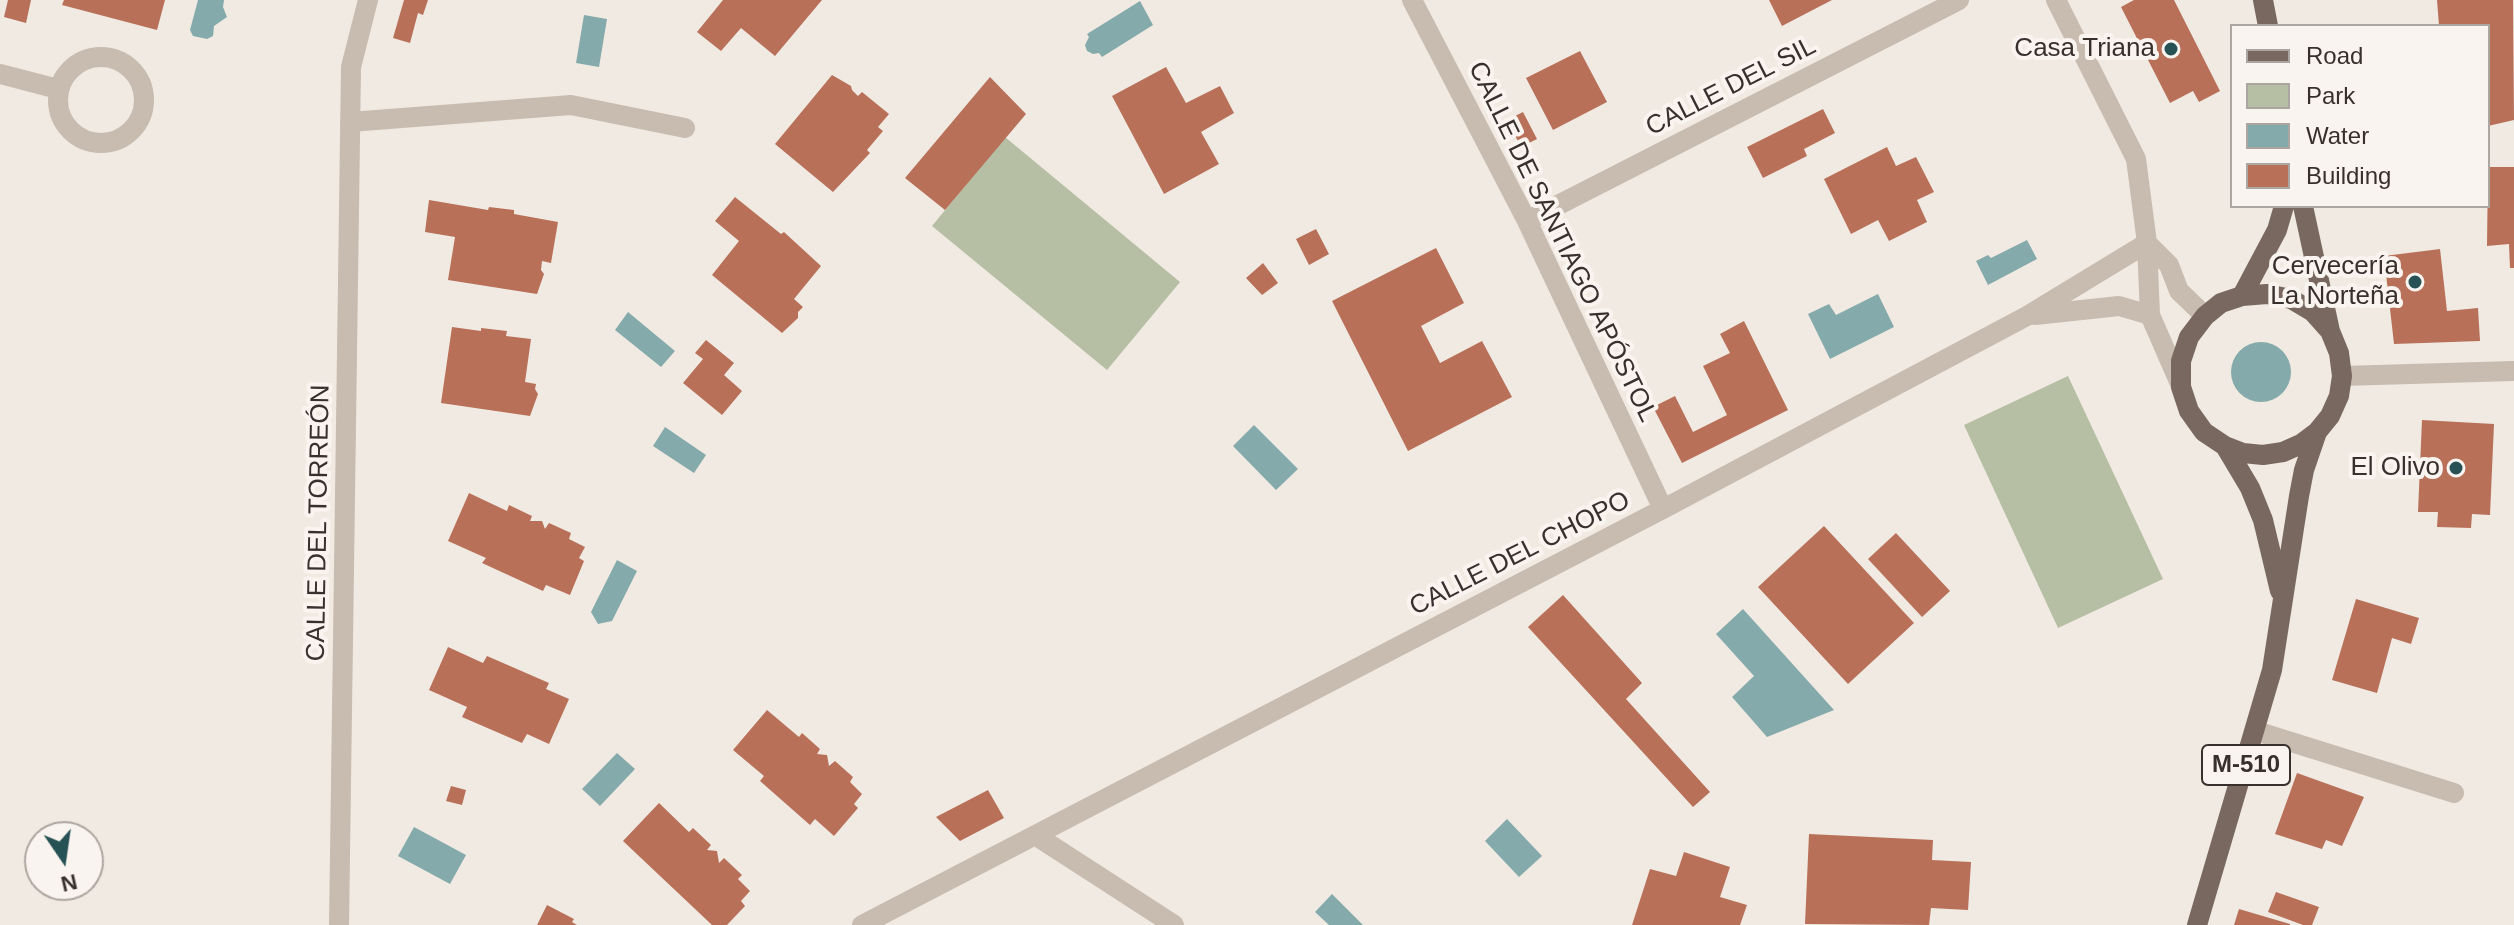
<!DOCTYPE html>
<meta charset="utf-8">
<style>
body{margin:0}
#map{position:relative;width:2514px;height:925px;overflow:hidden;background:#f1eae2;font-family:Helvetica,sans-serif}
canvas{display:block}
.legend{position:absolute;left:2230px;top:24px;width:260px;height:184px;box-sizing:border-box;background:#f9f4ef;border:2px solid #aca6a1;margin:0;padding:10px 14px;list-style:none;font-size:24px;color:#38302c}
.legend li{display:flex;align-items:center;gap:16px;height:40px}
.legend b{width:40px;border:2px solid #aca6a1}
.north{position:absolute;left:24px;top:821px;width:80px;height:80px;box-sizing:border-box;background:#f9f4ef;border:2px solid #aca6a1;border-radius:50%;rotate:167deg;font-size:22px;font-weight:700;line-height:32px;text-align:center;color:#38302c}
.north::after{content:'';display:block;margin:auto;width:28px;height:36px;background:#265255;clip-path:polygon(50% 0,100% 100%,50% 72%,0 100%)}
</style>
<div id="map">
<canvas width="2514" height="925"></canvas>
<ul class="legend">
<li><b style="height:10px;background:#78685f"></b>Road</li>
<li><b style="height:22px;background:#b6bfa4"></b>Park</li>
<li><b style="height:22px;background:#84aaab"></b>Water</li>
<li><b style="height:22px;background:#b87059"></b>Building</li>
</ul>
<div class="north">N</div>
</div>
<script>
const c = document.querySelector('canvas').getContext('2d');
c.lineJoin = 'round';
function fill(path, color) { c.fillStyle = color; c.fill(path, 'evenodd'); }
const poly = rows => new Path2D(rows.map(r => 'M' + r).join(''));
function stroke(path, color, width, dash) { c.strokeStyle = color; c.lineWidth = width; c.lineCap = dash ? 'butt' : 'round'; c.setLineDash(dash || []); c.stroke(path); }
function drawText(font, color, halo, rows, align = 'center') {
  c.font = font + ' Helvetica,sans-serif'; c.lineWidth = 8; c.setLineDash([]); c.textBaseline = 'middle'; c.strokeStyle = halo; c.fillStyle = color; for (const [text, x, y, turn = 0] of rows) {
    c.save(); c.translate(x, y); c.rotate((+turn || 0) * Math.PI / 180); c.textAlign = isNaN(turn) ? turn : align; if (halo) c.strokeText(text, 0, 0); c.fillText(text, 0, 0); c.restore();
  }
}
fill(poly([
 [1005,137,1180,282,1107,370,932,226],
 [2068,376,2163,579,2058,628,1964,425]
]), '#b6bfa4');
fill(poly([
 [198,0,224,0,223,7,227,17,214,26,213,36,207,39,193,36,190,30],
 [1140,1,1153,25,1102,57,1099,53,1093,54,1087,51,1085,45,1089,37,1087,34],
 [584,15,607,19,599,67,576,63],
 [2027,240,2037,259,1988,285,1976,261,1988,255,1991,258],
 [1878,294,1894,327,1830,359,1808,314,1829,304,1836,315],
 [628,312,675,351,661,367,615,330],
 '2231 372a30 30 0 1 1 60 0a30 30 0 1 1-60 0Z',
 [1254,425,1298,469,1276,490,1233,446],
 [665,427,706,455,694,473,653,446],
 [617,560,637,571,612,621,598,624,591,612],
 [1743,609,1834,710,1767,737,1732,697,1754,676,1716,634],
 [617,753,635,769,600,806,582,789],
 [1507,819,1542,856,1519,877,1485,841],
 [414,827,466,855,450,884,398,856],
 [1332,894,1363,925,1329,925,1315,912]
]), '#84aaab');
fill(poly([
 [8,0,31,0,26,23,4,17],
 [64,0,165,0,157,30,62,5],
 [404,0,428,0,423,15,418,13,410,43,393,38],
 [723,0,822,0,775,56,741,28,721,51,697,32],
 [1769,0,1832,0,1782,26],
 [2134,0,2174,0,2220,91,2199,102,2193,91,2170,103,2121,7],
 [2437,0,2513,0,2514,120,2488,126,2488,26,2439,26],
 [1580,51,1607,102,1553,130,1526,78],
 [1166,67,1186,103,1220,86,1234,113,1201,132,1219,164,1164,194,1112,96],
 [832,75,851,86,852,90,858,96,862,92,889,114,878,127,883,131,867,150,870,153,833,192,775,144],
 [990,77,1026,114,945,210,905,178],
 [1823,109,1835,133,1804,149,1807,156,1763,178,1747,147],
 [1523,112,1537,139,1521,147,1507,120],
 [1887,147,1896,166,1916,157,1934,192,1917,200,1927,222,1889,241,1878,220,1851,234,1824,179],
 [2488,167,2514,167,2514,268,2510,268,2509,244,2487,246],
 [735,197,781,234,784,232,821,266,794,299,803,307,798,312,798,318,782,333,712,275,739,241,715,221],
 [429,200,488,210,489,207,514,210,514,214,558,222,551,263,542,261,541,270,544,274,537,294,448,280,455,237,425,232],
 [1316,229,1329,254,1309,265,1296,239],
 [1436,248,1464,303,1421,326,1440,363,1482,341,1512,397,1408,451,1332,301],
 [2440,249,2447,311,2478,308,2480,341,2394,344,2384,256],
 [1263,263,1278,283,1262,295,1246,278],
 [1744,321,1788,410,1682,463,1653,407,1675,396,1693,432,1727,415,1703,366,1730,353,1720,334],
 [452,327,481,331,481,328,507,331,506,336,531,339,525,382,536,384,535,389,538,394,530,416,441,403],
 [706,340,734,363,724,375,742,391,722,415,683,383,703,359,695,353],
 [2422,420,2494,424,2490,515,2472,514,2471,528,2437,527,2438,512,2418,512],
 [469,493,507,511,509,505,532,516,530,521,542,521,545,529,549,523,571,533,569,539,585,547,579,558,584,561,570,595,546,585,543,591,482,563,486,558,448,541],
 [1824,526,1914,623,1848,684,1758,587],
 [1896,533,1950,591,1922,617,1868,559],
 [1563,595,1642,683,1626,699,1710,792,1693,807,1528,627],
 [2356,599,2419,618,2411,644,2392,638,2377,693,2332,680],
 [448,647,483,663,487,656,549,683,546,689,569,699,549,744,527,734,522,743,462,717,467,707,429,690],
 [767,710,799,737,802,733,820,749,817,754,827,755,829,766,835,761,853,777,850,782,862,794,854,804,858,808,834,836,815,819,810,825,760,781,764,776,733,750],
 [2297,773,2364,797,2342,846,2326,840,2322,849,2275,834],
 [451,786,466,790,462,805,446,801],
 [988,790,1004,818,960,841,936,817],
 [659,803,689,832,693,828,711,845,707,850,717,851,719,863,724,858,742,875,738,879,750,891,741,901,745,906,727,925,712,925,623,841],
 [1809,834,1933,840,1932,860,1971,862,1968,910,1931,908,1929,925,1805,924],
 [1684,852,1730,867,1720,897,1747,905,1740,925,1632,925,1650,869,1676,876],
 [2276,892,2319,907,2312,925,2303,925,2268,912],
 [547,905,574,919,572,922,577,925,537,925],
 [2239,909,2290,924,2290,925,2234,925]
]), '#b87059');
stroke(poly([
 [1412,0,1527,221,1663,509],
 [2056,0,2136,159,2147,243,2150,315,2181,386],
 '58 100a43 43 0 1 1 86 0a43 43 0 1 1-86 0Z',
 [0,74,58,89],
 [350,122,571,105,685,128],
 [1527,221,1959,0],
 [2147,243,2169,265,2179,291,2205,316],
 [2035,315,2119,306,2150,315],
 [2342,376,2514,371],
 [2256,731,2454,793],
 [1035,835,1174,925],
 [339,925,351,67,368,0],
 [862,925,1663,509,2027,316,2147,243]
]), '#c8bbaf', 20);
stroke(poly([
 [2263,0,2268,26],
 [2303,206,2330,331,2339,353,2342,376,2339,396,2330,416,2317,432,2301,444,2283,452,2263,455,2243,453,2225,446,2204,432,2189,411,2181,387,2181,361,2189,337,2205,316,2221,303,2242,296,2267,294,2291,299,2313,312,2330,331],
 [2242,296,2277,230,2284,206],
 [2225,446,2250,488,2263,520,2280,591],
 [2197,925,2272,670,2299,496,2304,470,2317,432]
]), '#78685f', 20);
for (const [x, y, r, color] of [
 [2171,49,8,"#265255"],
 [2415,282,8,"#265255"],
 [2456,468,8,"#265255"]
]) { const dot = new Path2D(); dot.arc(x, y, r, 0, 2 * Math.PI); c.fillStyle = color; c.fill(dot); stroke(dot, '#f9f4ef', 3); }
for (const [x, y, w] of [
 [2246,765,88]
]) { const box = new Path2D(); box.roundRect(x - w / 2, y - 20, w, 40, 6); c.fillStyle = '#f9f4ef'; c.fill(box); stroke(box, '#38302c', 2); }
drawText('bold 24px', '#38302c', null, [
 ["M-510",2246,765]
]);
drawText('26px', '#38302c', '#f9f4ef', [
 ["Casa Triana",2155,49],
 ["Cervecería",2399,267],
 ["La Norteña",2399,297],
 ["El Olivo",2440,468]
], 'right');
drawText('26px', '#38302c', '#f9f4ef', [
 ["CALLE DEL SIL",1731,87,-27],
 ["CALLE DE SANTIAGO APÓSTOL",1562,242,64],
 ["CALLE DEL TORREÓN",319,523,-89],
 ["CALLE DEL CHOPO",1520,554,-27]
]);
</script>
